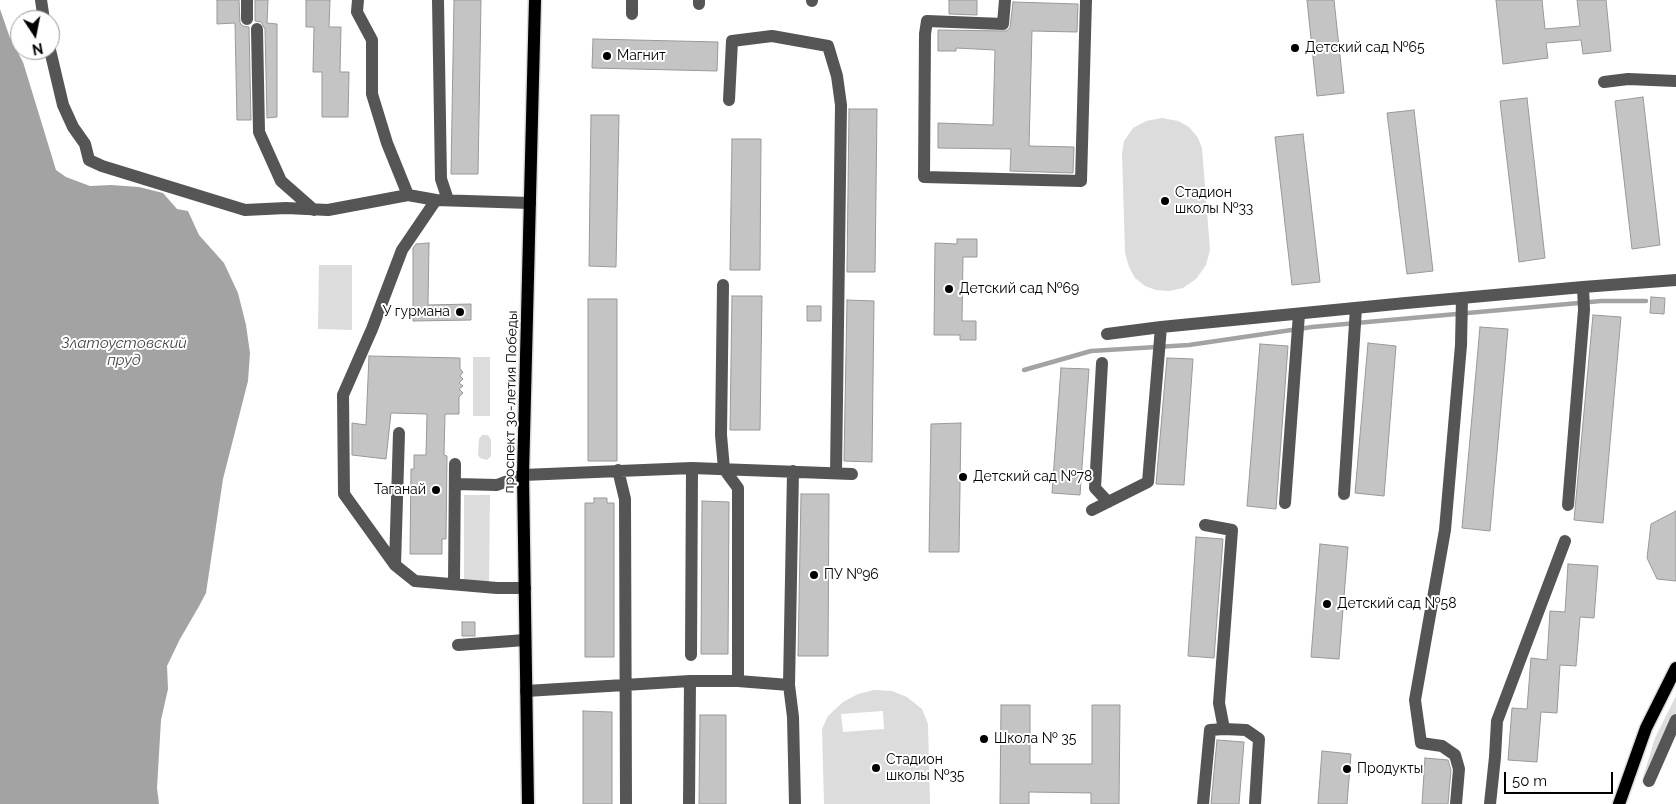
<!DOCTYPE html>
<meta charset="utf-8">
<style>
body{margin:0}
#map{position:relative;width:1676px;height:804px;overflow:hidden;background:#fff;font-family:Raleway,sans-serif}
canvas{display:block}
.north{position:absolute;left:10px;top:10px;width:50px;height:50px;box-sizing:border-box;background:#fff;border:1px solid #999;border-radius:50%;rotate:169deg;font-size:14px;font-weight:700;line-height:20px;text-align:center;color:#000}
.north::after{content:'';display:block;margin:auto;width:18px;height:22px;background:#000;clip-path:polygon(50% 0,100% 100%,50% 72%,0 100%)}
.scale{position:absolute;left:1504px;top:772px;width:109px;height:22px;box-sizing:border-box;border:2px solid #000;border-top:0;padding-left:6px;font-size:15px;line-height:18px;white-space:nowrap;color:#000;-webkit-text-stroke:4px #fff;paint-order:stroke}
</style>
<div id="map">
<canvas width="1676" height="804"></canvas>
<div class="north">N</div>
<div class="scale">50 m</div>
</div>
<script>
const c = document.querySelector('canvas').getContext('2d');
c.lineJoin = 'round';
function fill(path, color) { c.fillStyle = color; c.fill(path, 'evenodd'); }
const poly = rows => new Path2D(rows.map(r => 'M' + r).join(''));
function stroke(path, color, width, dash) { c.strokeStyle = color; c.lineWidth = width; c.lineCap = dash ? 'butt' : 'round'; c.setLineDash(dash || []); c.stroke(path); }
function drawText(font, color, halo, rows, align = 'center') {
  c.font = font + ' Raleway,sans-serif'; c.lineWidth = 4; c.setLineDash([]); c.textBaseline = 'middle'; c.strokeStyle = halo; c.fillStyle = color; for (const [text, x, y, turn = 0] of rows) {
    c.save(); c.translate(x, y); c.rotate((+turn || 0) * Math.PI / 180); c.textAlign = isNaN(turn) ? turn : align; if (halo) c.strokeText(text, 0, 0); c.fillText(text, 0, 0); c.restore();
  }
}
fill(poly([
 [1162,118,1178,121,1189,127,1198,138,1202,148,1210,250,1206,265,1196,279,1183,288,1169,291,1156,290,1145,286,1135,278,1129,267,1125,253,1122,153,1124,141,1133,128,1146,121],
 [319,265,352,265,352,330,318,329],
 [473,357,490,357,490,416,473,416],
 [482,435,488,435,491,440,491,456,487,460,480,458,478,455,479,439],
 [464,495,490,495,489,584,464,583],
 [874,690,892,691,907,697,922,709,928,724,930,804,824,804,822,729,828,716,843,702,858,694],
 [883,711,884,729,843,732,841,714],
 [1676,696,1676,713,1640,787,1655,738]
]), '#dcdcdc');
fill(poly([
 [0,9,10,38,23,62,56,170,66,177,90,186,111,185,139,187,163,193,177,209,188,211,199,235,224,263,238,293,246,325,250,353,248,381,223,479,206,593,198,608,180,639,167,666,168,689,161,720,157,788,159,804,0,804]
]), '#a3a3a3');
stroke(poly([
 [1024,370,1091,351,1189,345,1312,327,1601,301,1646,301]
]), '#a3a3a3', 4.5);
const building = poly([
 [217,0,239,0,240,23,243,26,249,27,251,120,237,120,235,23,217,24,217,0],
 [255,0,268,0,267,23,277,24,277,117,267,118,265,29,261,22,255,21,255,0],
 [306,0,330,0,329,27,341,27,340,72,349,72,348,117,322,117,322,72,313,72,314,27,306,27,306,0],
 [454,0,481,0,478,174,451,174,454,0],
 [949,0,977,0,977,15,949,14,949,0],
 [1307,0,1334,0,1344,93,1317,96,1307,0],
 [1496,0,1542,0,1545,29,1580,26,1577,0,1606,0,1611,51,1583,54,1581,40,1546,43,1548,58,1503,64,1496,0],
 [1013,2,1078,4,1077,32,1032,31,1029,146,1074,147,1073,173,1010,171,1011,149,938,148,938,123,993,125,995,50,956,48,956,51,938,51,938,30,1006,31,1010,28,1013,2],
 [593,39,718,42,717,71,592,68,593,39],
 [1643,97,1660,245,1632,249,1615,101,1643,97],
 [1527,98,1545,258,1519,262,1500,101,1527,98],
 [849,109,877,109,875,272,847,272,849,109],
 [1414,110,1433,271,1407,274,1387,113,1414,110],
 [591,115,619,115,616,267,589,266,591,115],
 [1303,134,1320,282,1292,285,1275,137,1303,134],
 [732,139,761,139,760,270,730,270,732,139],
 [957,239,977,239,977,257,963,257,962,321,976,321,976,340,960,340,960,335,934,335,935,243,957,244,957,239],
 [429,243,428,305,471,304,471,320,413,321,413,248,416,244,429,243],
 [732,296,762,296,760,430,730,430,732,296],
 [1651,297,1665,298,1664,314,1650,313,1651,297],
 [588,299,617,299,617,461,588,461,588,299],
 [847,300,874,301,872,462,844,461,847,300],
 [807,306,821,306,821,321,807,321,807,306],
 [1593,315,1621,317,1603,523,1574,520,1593,315],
 [1480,327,1508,329,1490,531,1462,528,1480,327],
 [1368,343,1396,346,1384,496,1355,493,1368,343],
 [1260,344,1288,346,1276,509,1247,506,1260,344],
 [369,356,460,358,460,369,463,372,460,376,463,379,459,383,463,386,459,389,463,393,459,397,459,414,445,414,444,455,447,456,446,539,442,539,442,554,410,554,411,469,414,469,414,455,426,455,427,414,391,413,386,459,352,455,352,423,366,425,369,356],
 [1167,358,1193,359,1184,485,1156,484,1167,358],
 [1061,368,1089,369,1080,495,1052,493,1061,368],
 [961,423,959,552,929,552,931,424,961,423],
 [801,494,829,494,828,656,798,656,801,494],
 [594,498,607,498,607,503,614,503,614,657,585,657,585,503,594,503,594,498],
 [702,501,729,502,728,654,701,654,702,501],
 [1676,511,1676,581,1657,579,1647,558,1651,524,1676,511],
 [1196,537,1223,539,1214,658,1188,656,1196,537],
 [1320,544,1348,547,1339,659,1311,657,1320,544],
 [1568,564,1598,566,1594,618,1580,617,1576,666,1560,665,1557,713,1541,712,1537,762,1508,760,1512,708,1527,709,1531,658,1547,660,1550,611,1565,612,1568,564],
 [462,622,475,622,475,636,462,636,462,622],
 [1001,705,1030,705,1030,764,1092,764,1092,705,1120,705,1119,804,1091,804,1091,793,1029,792,1029,804,1000,804,1001,705],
 [583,711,612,712,612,804,583,804,583,711],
 [700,715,726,715,726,804,699,804,700,715],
 [1217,740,1244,742,1239,804,1211,804,1217,740],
 [1322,751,1351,754,1347,804,1318,804,1322,751],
 [1425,758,1448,760,1451,770,1448,804,1422,804,1425,758]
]);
fill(building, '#c4c4c4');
stroke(building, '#999', 1);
const major = poly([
 [528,804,523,475,535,0],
 [1619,804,1646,728,1676,668]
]);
stroke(major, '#dbdbdb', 15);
stroke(poly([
 [41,0,44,20],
 [358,0,357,12,372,40,372,94,387,143,408,195],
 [438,0,441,179,448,200],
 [699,0,699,4],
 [1005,0,1003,24,927,21,925,34,924,177,1081,181,1086,0],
 [812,1,812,0],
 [632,14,632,0],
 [247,19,247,0],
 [257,29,259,132,281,181,314,210],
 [50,50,63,105,73,127,85,144,89,160,102,166,245,210,286,208,328,210,408,195,436,200,530,203],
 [1604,82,1628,79,1676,81],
 [729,100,732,41,772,36,828,46,837,76,841,105,836,473],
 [723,285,721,435,724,469,738,488,738,681],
 [1107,334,1161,327,1406,303,1583,287,1676,280],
 [1102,363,1095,488,1108,502],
 [399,433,395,565,415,581,497,588,525,588],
 [618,470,625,499,626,804],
 [456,484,497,485,523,475,692,468,852,474],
 [1344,494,1356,308],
 [1285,503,1299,314],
 [1568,505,1584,310,1583,287],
 [1092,510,1148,482,1161,327],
 [1205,525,1232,530,1219,703,1224,729,1246,730,1259,739,1255,804],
 [395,565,344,494,343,395,372,329,402,250,436,200],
 [454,584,455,464],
 [458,645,525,640],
 [691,655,692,468],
 [789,685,793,471],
 [526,691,690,681,738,681,789,685,793,717,795,804],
 [1649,781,1676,720],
 [689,804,690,681],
 [1203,804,1210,730,1224,729],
 [1456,804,1459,769,1455,755,1442,746,1421,743,1415,700,1445,530,1461,345,1462,298],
 [1490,804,1495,757,1497,721,1565,541]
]), '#555', 12);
stroke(major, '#000', 12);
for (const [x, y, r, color] of [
 [1295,48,5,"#000"],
 [607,56,5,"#000"],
 [1165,201,5,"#000"],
 [949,289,5,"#000"],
 [460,312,5,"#000"],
 [963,477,5,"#000"],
 [436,490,5,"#000"],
 [814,575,5,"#000"],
 [1327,604,5,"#000"],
 [984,739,5,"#000"],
 [876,768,5,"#000"],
 [1347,769,5,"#000"]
]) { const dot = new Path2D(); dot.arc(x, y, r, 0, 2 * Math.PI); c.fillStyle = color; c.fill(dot); stroke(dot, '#fff', 2); }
drawText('14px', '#000', '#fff', [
 ["Детский сад №65",1305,48],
 ["Магнит",617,56],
 ["Стадион",1175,193],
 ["школы №33",1175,209],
 ["Детский сад №69",959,289],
 ["У гурмана",450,312,"right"],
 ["Детский сад №78",973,477],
 ["Таганай",426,490,"right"],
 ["ПУ №96",824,575],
 ["Детский сад №58",1337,604],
 ["Школа № 35",994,739],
 ["Стадион",886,760],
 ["школы №35",886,776],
 ["Продукты",1357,769]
], 'left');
drawText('14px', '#000', '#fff', [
 ["проспект 30-летия Победы",511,402,-89]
]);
drawText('italic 15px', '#444', '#fff', [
 ["Златоустовский",124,343],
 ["пруд",124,360]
]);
</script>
